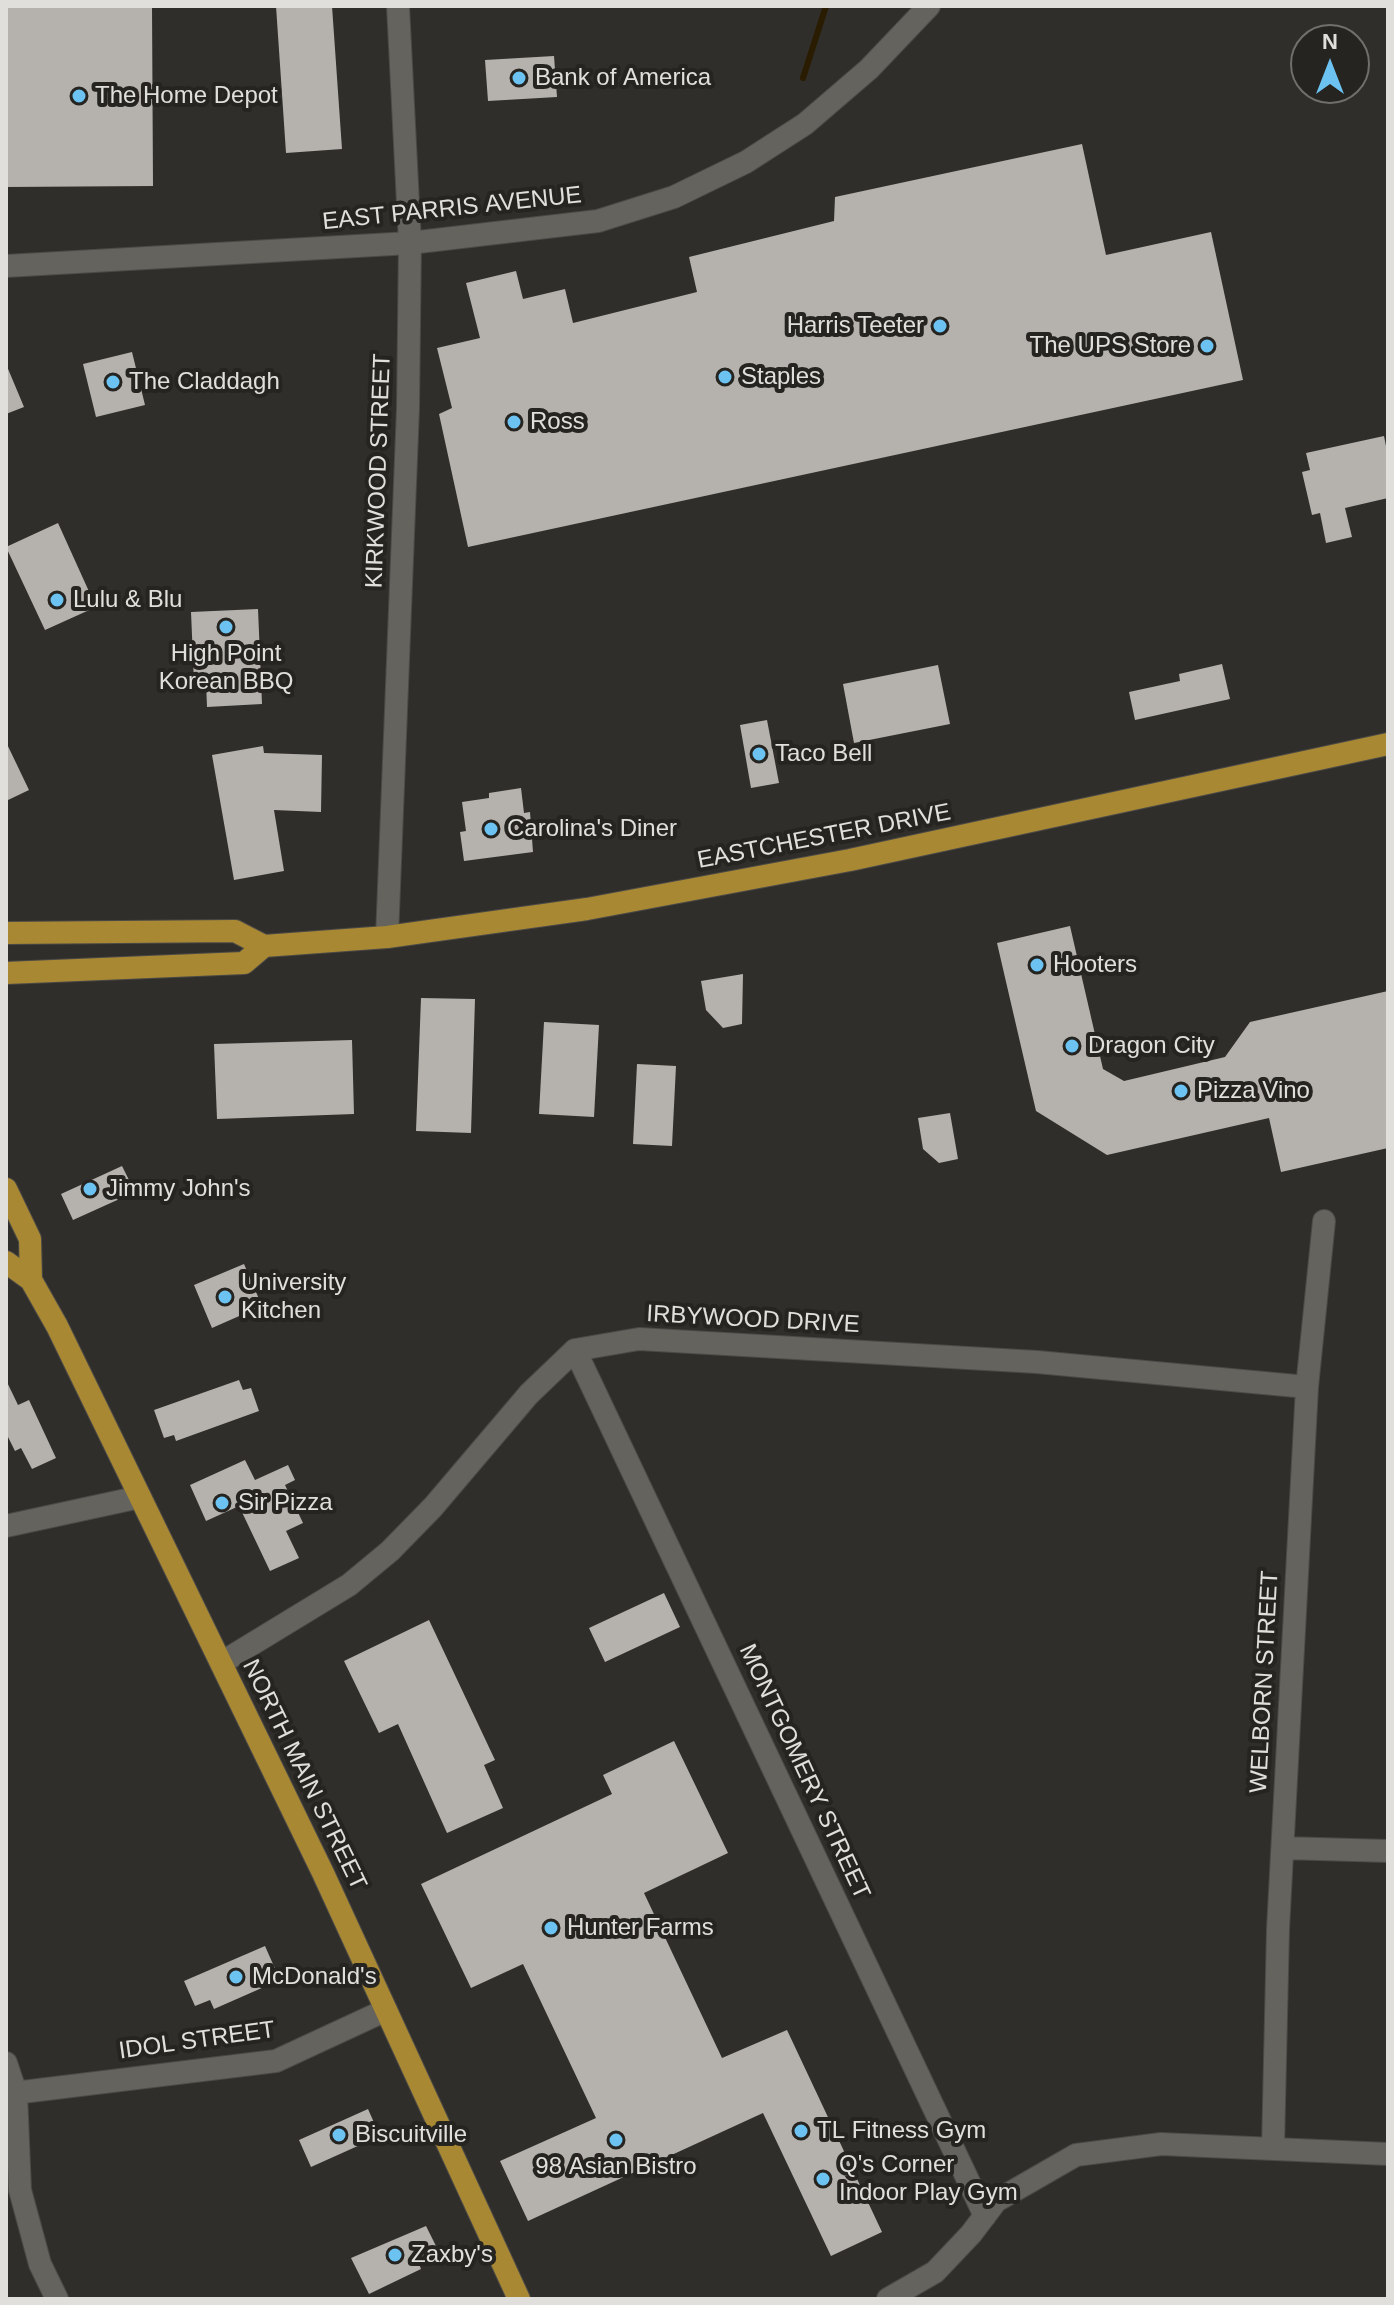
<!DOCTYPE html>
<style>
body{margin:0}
#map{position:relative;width:1394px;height:2305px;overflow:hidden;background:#302e2a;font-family:Helvetica,sans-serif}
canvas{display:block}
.frame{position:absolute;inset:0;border:8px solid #e0dfdc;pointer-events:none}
.north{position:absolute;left:1290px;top:24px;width:80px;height:80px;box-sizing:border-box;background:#262420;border:2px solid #706f6b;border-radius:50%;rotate:0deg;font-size:22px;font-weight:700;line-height:32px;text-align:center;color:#e0dfdc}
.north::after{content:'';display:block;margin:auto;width:28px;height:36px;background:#6cc3f2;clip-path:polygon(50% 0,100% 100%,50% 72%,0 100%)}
</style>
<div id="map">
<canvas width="1394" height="2305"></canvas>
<div class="frame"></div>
<div class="north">N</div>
</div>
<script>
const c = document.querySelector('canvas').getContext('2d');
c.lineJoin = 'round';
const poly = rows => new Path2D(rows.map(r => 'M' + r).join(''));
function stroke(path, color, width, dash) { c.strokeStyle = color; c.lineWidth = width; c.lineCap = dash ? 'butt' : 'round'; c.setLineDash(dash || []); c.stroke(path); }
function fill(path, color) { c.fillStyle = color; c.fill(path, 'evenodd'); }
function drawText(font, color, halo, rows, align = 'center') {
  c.font = font + ' Helvetica,sans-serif'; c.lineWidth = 8; c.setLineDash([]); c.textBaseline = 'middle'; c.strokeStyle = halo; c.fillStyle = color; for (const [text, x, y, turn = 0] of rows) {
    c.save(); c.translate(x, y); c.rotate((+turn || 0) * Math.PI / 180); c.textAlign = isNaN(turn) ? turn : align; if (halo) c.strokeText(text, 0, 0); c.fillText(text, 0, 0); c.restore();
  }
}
stroke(poly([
 [803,78,826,6]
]), '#2a1c00', 6);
fill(poly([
 [6,6,152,6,153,186,6,187],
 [276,6,332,6,342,149,286,153],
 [554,56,557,97,488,101,485,60],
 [1082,144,1106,255,1211,232,1243,380,468,547,439,414,452,408,437,348,480,338,466,283,516,271,523,299,565,289,573,323,697,292,689,257,834,221,835,197],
 [132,352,145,405,96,417,83,364],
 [6,364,24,407,6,414],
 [1384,436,1388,456,1388,498,1345,508,1352,537,1326,543,1320,513,1312,515,1302,472,1310,470,1306,453],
 [58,523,96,607,45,630,6,547],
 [258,609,262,704,207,707,206,682,194,682,191,612],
 [1222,664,1230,699,1135,720,1129,692,1180,681,1179,674],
 [938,665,950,724,854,743,843,684],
 [767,720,779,783,751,788,740,725],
 [6,742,29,790,6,801],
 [263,746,264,753,322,755,321,812,274,810,284,871,234,880,212,755],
 [521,788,524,813,530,812,533,852,464,861,460,832,466,831,462,802,489,798,489,793],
 [1070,926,1103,1069,1124,1081,1225,1057,1250,1022,1388,991,1388,1148,1281,1172,1269,1118,1107,1155,1036,1111,997,943],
 [743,974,742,1024,723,1028,706,1010,701,981],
 [421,998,475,999,471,1133,416,1131],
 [544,1022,599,1025,594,1117,539,1114],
 [352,1040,354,1114,217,1119,214,1044],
 [637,1064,676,1066,672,1146,633,1144],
 [950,1113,958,1159,939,1163,923,1149,918,1118],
 [122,1166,135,1192,73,1220,61,1194],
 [244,1264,262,1306,212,1328,194,1285],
 [6,1380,18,1405,29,1400,56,1458,32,1469,21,1448,15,1451,6,1433],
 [239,1380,243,1390,251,1388,259,1411,176,1441,174,1435,164,1438,154,1410],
 [245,1460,255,1480,288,1465,295,1480,285,1485,303,1523,286,1531,299,1558,270,1571,239,1506,206,1521,190,1485],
 [664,1593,680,1627,605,1662,589,1628],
 [429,1620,495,1760,484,1765,503,1808,447,1833,398,1724,379,1733,344,1661],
 [674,1741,728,1853,644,1893,722,2058,787,2030,882,2232,831,2256,763,2113,528,2221,500,2161,596,2118,523,1964,471,1988,421,1884,612,1794,603,1775],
 [265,1946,280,1980,214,2009,210,2000,195,2006,184,1981],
 [368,2109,380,2136,311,2167,299,2140],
 [426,2226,440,2254,419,2264,421,2269,369,2294,351,2258]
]), '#b5b2ad');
const minor = poly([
 [387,937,408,408,410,243,398,6],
 [575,1350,985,2216],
 [6,1526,140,1497],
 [221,1663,349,1585,390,1551,433,1507,529,1394,575,1350,639,1339,1037,1362,1307,1387],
 [1283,1848,1388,1851],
 [6,2063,16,2093,20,2190,40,2264,57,2299],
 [1273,2148,1278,1929,1307,1387,1324,1221],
 [888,2299,935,2272,971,2234,996,2201,1076,2155,1161,2144,1388,2154]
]);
const tertiary = poly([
 [6,266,410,243,598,221,674,197,746,162,805,124,869,69,929,6],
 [6,2094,276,2061,386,2010]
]);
const primary = poly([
 [6,933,235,931,264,946,387,937,587,909,850,860,1388,744],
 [6,973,244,963,264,946],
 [6,1189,30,1239,31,1280],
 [6,1262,31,1280,57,1326,323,1873,519,2299]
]);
stroke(minor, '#4c4a47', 24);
stroke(tertiary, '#4c4a47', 24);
stroke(primary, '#4c4a47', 24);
stroke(minor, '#65635e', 22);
stroke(tertiary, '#65635e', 22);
stroke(primary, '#a88833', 22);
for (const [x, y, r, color] of [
 [519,78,8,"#6cc3f2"],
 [79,96,8,"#6cc3f2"],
 [940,326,8,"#6cc3f2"],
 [1207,346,8,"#6cc3f2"],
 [725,377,8,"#6cc3f2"],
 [113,382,8,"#6cc3f2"],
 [514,422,8,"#6cc3f2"],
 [57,600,8,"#6cc3f2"],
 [226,627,8,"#6cc3f2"],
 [759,754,8,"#6cc3f2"],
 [491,829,8,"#6cc3f2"],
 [1037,965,8,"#6cc3f2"],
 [1072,1046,8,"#6cc3f2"],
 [1181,1091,8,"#6cc3f2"],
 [90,1189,8,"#6cc3f2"],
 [225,1297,8,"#6cc3f2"],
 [222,1503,8,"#6cc3f2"],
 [551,1928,8,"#6cc3f2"],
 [236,1977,8,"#6cc3f2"],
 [801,2131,8,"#6cc3f2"],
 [339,2135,8,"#6cc3f2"],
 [616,2140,8,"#6cc3f2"],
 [823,2179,8,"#6cc3f2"],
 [395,2255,8,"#6cc3f2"]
]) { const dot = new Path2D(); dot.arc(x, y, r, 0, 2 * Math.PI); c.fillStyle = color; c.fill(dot); stroke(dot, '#262420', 3); }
drawText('24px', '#e0dfdc', '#262420', [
 ["Bank of America",535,78],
 ["The Home Depot",95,96],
 ["Harris Teeter",924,326,"right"],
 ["The UPS Store",1191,346,"right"],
 ["Staples",741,377],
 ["The Claddagh",129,382],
 ["Ross",530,422],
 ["Lulu & Blu",73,600],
 ["High Point",226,654,"center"],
 ["Korean BBQ",226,682,"center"],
 ["Taco Bell",775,754],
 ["Carolina's Diner",507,829],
 ["Hooters",1053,965],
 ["Dragon City",1088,1046],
 ["Pizza Vino",1197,1091],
 ["Jimmy John's",106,1189],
 ["University",241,1283],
 ["Kitchen",241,1311],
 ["Sir Pizza",238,1503],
 ["Hunter Farms",567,1928],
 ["McDonald's",252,1977],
 ["TL Fitness Gym",817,2131],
 ["Biscuitville",355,2135],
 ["Q's Corner",839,2165],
 ["Indoor Play Gym",839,2193],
 ["98 Asian Bistro",616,2167,"center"],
 ["Zaxby's",411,2255]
], 'left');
drawText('24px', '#e0dfdc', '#262420', [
 ["EAST PARRIS AVENUE",452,209,-6],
 ["KIRKWOOD STREET",379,471,-88],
 ["EASTCHESTER DRIVE",824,837,-11],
 ["IRBYWOOD DRIVE",753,1320,3],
 ["WELBORN STREET",1265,1682,-87],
 ["MONTGOMERY STREET",804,1772,65],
 ["NORTH MAIN STREET",304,1775,64],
 ["IDOL STREET",197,2041,-8]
]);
</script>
